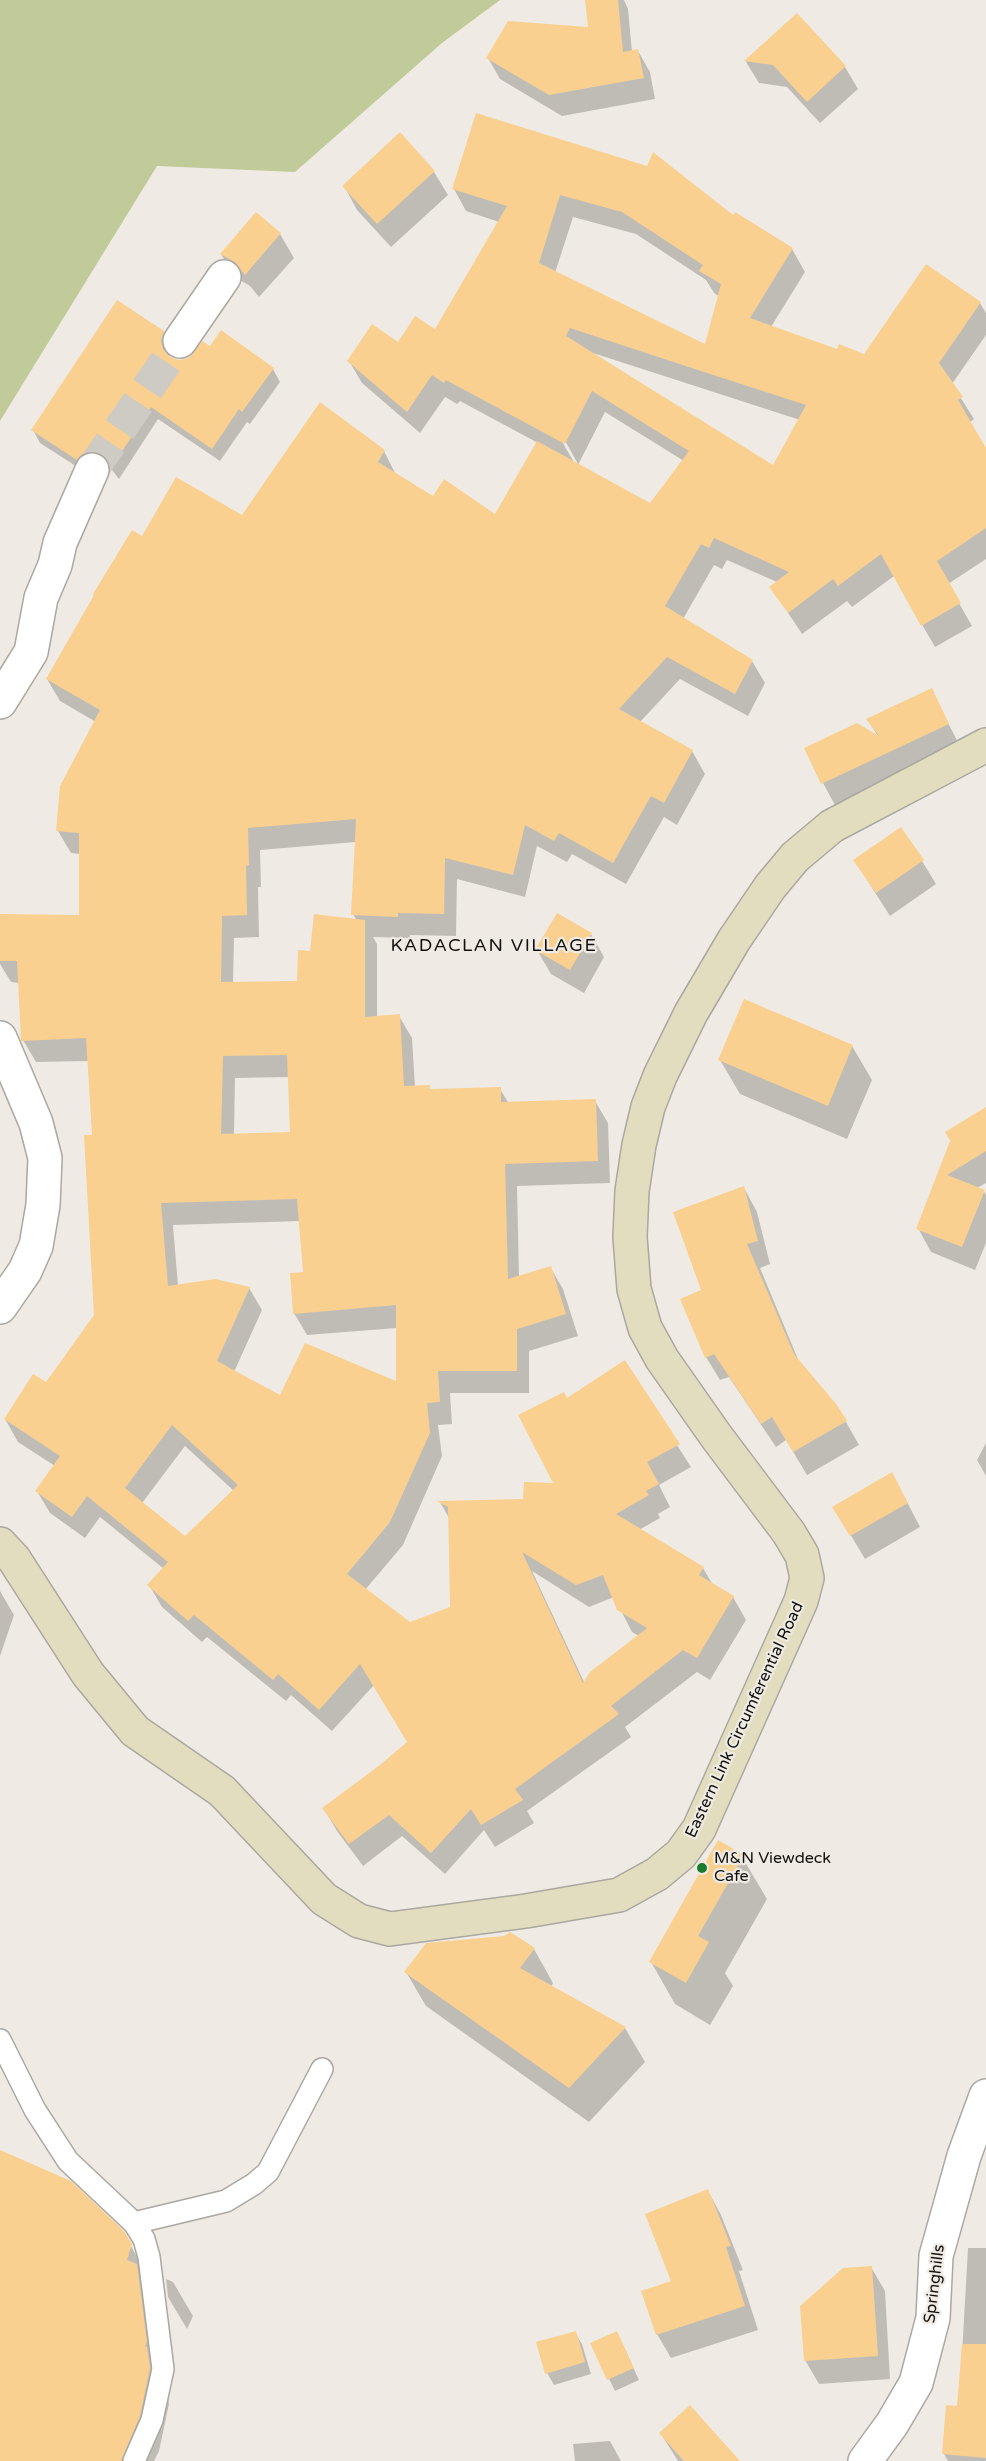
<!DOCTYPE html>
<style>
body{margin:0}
canvas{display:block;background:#efebe4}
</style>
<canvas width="986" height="2461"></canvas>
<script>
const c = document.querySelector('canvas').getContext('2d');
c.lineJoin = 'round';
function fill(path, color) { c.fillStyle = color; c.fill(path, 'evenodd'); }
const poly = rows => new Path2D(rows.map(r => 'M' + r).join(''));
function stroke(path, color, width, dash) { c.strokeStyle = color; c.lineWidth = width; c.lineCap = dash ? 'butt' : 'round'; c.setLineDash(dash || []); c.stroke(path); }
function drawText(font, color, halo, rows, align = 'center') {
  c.font = font + ' "Varela Round",sans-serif'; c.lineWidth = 4.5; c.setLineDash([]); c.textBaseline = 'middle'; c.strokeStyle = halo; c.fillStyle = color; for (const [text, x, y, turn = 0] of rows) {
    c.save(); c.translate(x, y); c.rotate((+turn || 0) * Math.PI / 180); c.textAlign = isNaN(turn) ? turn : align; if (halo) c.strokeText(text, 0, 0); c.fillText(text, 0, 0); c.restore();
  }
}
fill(poly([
 [0,0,500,0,442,43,295,172,157,166,0,421]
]), '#c1ca99');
fill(poly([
 [587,0,624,0,628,9,632,52,638,51,650,72,655,99,562,116,500,79,488,58,590,29],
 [797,15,845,67,858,89,820,123,787,87,759,83,746,62],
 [477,114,734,217,792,249,805,272,771,327,838,351,865,356,980,303,986,313,986,335,952,384,974,419,970,422,986,451,986,559,948,584,972,626,935,647,894,576,852,607,847,601,802,634,771,587,777,582,727,560,722,569,714,565,683,619,752,661,765,683,748,716,680,679,640,722,692,751,705,774,677,825,664,817,626,884,572,854,567,862,537,846,525,897,457,879,456,936,410,935,410,938,373,937,377,944,377,1017,399,1016,412,1038,415,1087,429,1087,432,1091,500,1089,509,1104,595,1101,608,1123,610,1183,517,1186,519,1277,550,1267,563,1289,578,1336,529,1351,529,1393,450,1393,452,1424,438,1425,442,1456,403,1545,365,1590,409,1624,451,1608,449,1518,440,1502,524,1500,555,1485,566,1400,624,1362,691,1467,659,1485,670,1507,658,1514,660,1518,639,1530,703,1568,713,1585,733,1597,746,1620,710,1680,697,1672,625,1727,631,1737,527,1811,534,1823,495,1847,484,1830,445,1874,402,1836,363,1866,337,1831,324,1809,408,1743,374,1685,332,1731,291,1695,286,1701,207,1637,202,1642,162,1607,149,1585,164,1569,100,1517,85,1538,50,1513,37,1491,55,1466,18,1442,5,1419,46,1384,96,1316,89,1221,92,1221,94,1136,89,1061,36,1062,23,1040,20,983,11,982,0,964,0,916,80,917,80,854,71,853,58,831,96,722,60,701,47,679,142,538,243,517,384,451,396,475,433,498,496,516,538,443,460,401,457,404,445,397,420,433,362,383,349,361,435,331,499,222,466,211,454,189],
 [573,217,636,234,706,280,714,293,720,297,706,346,555,273],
 [593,353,800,420,774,467],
 [605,412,684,461,651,505,578,465],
 [563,437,578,464,575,464,560,438],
 [356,842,353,914,357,921,311,952,299,982,233,983,234,938,259,937,258,887,261,887,260,850],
 [289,1077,292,1133,234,1135,235,1078],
 [301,1221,305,1273,294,1313,307,1335,397,1328,397,1383,281,1397,234,1372,262,1310,249,1288,178,1286,173,1225],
 [185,1446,234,1491,185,1538,142,1503],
 [532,1571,589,1607,614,1597,632,1632,639,1636,585,1684],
 [434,172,448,195,391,247,357,210,344,186],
 [256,214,280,234,294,258,259,297,250,286,235,277,221,254],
 [163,332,171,346,169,358,178,361,188,360,273,369,280,382,250,424,247,422,220,461,158,419,119,479,109,466,97,464,85,472,40,443,33,430],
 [931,690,961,748,836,807,823,783,879,738,868,720],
 [855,861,922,861,936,884,890,916],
 [591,934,604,957,584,993,551,974,537,950],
 [852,1046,872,1080,847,1139,740,1094,720,1060],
 [986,1108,986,1183,977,1188,984,1191,986,1195,986,1243,975,1270,931,1252,918,1228,952,1141],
 [744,1188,757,1212,770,1264,760,1268,800,1364,846,1422,859,1445,807,1475,786,1440,776,1447,729,1377,720,1380,706,1357,703,1291],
 [986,1443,986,1476,977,1460],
 [905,1498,920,1527,865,1559,834,1507],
 [0,1591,14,1615,0,1656],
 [742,1857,767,1899,725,1973,733,1986,710,2025,675,2004,651,1962],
 [534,1949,553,1983,551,1987,625,2028,645,2062,589,2122,426,2006,406,1972],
 [0,2151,123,2232,151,2282,169,2404,159,2451,154,2461,0,2461],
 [708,2191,721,2215,743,2270,739,2271,758,2330,671,2358,657,2334,673,2282],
 [968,2248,986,2248,986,2461,948,2461,944,2454,959,2408],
 [871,2267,885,2291,890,2379,819,2384,805,2360],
 [166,2279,173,2282,193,2316,187,2329,168,2297],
 [575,2333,582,2344,591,2374,554,2385,547,2373],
 [617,2333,639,2380,615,2391,592,2344],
 [661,2434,738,2461,678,2461],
 [610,2441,621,2461,575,2461,573,2444]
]), '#0003');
fill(poly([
 [585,0,618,0,623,52,638,49,644,78,549,95,486,58,508,21,588,27],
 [797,13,846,66,807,102,773,65,744,61],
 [476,113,647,166,653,152,733,215,735,212,793,248,750,318,837,349,839,344,864,354,926,264,981,302,939,363,963,397,958,400,986,448,986,528,937,561,961,603,921,626,881,554,838,586,833,579,788,613,769,587,789,572,714,538,709,548,701,544,665,606,753,660,735,694,667,657,619,709,693,750,664,803,651,796,613,863,559,833,554,841,525,825,513,875,445,858,444,914,398,913,398,917,351,915,356,819,248,828,249,865,246,866,247,915,222,916,221,982,297,981,298,950,310,951,314,914,365,920,365,1017,400,1014,404,1086,430,1085,430,1089,501,1087,501,1102,596,1099,598,1161,505,1164,508,1279,551,1266,566,1314,517,1329,517,1371,438,1371,440,1402,427,1403,430,1433,390,1522,347,1574,410,1622,450,1607,448,1507,437,1501,523,1499,524,1482,553,1483,518,1415,564,1392,567,1398,625,1360,680,1444,647,1462,659,1484,646,1491,649,1495,616,1514,704,1567,699,1575,734,1596,697,1658,683,1650,611,1706,619,1714,515,1789,523,1800,481,1825,471,1809,431,1853,389,1815,349,1844,322,1808,380,1765,407,1742,360,1664,319,1710,278,1674,273,1680,194,1615,188,1621,147,1585,168,1562,87,1496,72,1517,35,1491,60,1456,4,1419,33,1374,46,1382,94,1315,84,1135,92,1135,86,1038,21,1041,17,961,0,961,0,914,79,915,79,833,56,831,60,786,100,710,46,679,94,595,93,594,132,530,142,536,176,477,242,515,320,402,385,450,378,462,433,496,444,479,495,514,537,441,650,503,689,451,592,391,565,444,446,380,444,383,432,375,407,412,347,361,372,324,398,342,415,316,435,329,507,206,452,189],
 [560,195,622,212,703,265,699,271,721,284,705,344,539,263],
 [570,328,698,370,806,405,773,465,566,336],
 [287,1055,290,1132,221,1134,223,1056],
 [297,1199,303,1272,290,1273,293,1314,396,1305,396,1381,305,1343,280,1395,217,1361,250,1287,215,1279,168,1286,161,1203],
 [172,1425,238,1485,185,1536,125,1488],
 [522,1552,576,1585,603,1575,617,1610,647,1628,590,1672,583,1683],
 [400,132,435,171,377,224,342,186],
 [256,212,281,233,245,275,235,262,220,254],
 [117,300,164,331,161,340,163,349,170,357,179,360,189,358,202,341,210,346,221,330,274,368,242,412,239,409,212,449,151,407,111,468,107,459,100,453,89,452,81,455,77,460,31,430],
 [932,688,949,724,821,784,804,748,857,723,879,736,866,719],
 [901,827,924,860,876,893,853,860],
 [557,913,592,933,570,970,535,950],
 [744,999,853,1045,828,1106,718,1060],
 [986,1107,986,1151,947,1175,985,1190,962,1247,916,1229,950,1141,945,1132],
 [744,1186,758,1241,747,1244,794,1354,837,1405,847,1421,793,1452,772,1417,761,1424,714,1354,705,1358,680,1299,701,1290,673,1212],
 [892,1472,908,1503,850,1536,832,1507],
 [718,1840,744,1855,698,1936,709,1942,686,1983,649,1962],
 [510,1932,535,1948,520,1968,626,2027,569,2088,404,1972,426,1943,504,1936],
 [0,2150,71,2181,124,2231,132,2244,127,2260,137,2264,147,2342,145,2346,147,2347,150,2368,140,2416,121,2461,0,2461],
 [708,2189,731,2246,726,2247,745,2306,656,2335,641,2291,671,2281,645,2214],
 [872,2266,878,2356,804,2361,800,2306,843,2268],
 [576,2331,585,2362,545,2374,536,2342],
 [617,2331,634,2368,607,2380,590,2343],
 [962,2344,986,2344,986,2458,942,2454,946,2405,957,2406],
 [690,2405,740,2461,684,2461,659,2433]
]), '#f9d090');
stroke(poly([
 [92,470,180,341]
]), '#cecac4', 33, [33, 16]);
const service = poly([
 [0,2040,35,2110,68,2161,134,2223,144,2239,149,2257,163,2369,152,2420,134,2461],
 [134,2223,226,2201,254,2184,268,2172,322,2069]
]);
const minor = poly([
 [180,341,224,277],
 [0,702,31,652,41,598,55,565,60,543,92,470],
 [0,1038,36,1123,45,1158,43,1205,36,1246,25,1271,0,1307],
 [865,2461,892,2424,916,2383,933,2318,936,2256,964,2156,986,2096]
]);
const secondary = poly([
 [0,1544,14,1559,88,1674,135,1731,222,1791,324,1899,359,1921,390,1929,526,1911,619,1895,657,1874,681,1854,699,1829,801,1601,807,1578,802,1555,789,1533,716,1436,662,1359,645,1328,634,1289,630,1237,632,1191,639,1145,648,1107,660,1076,691,1013,734,940,770,887,795,857,832,826,986,745]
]);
stroke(service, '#aba7a1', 24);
stroke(minor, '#aba7a1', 36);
stroke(secondary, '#aba7a1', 36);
stroke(service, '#fff', 21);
stroke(minor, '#fff', 33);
stroke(secondary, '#e2ddbe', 33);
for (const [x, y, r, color] of [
 [702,1868,6,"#1a7b2c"]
]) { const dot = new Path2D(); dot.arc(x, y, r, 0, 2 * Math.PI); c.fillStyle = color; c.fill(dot); stroke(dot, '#efebe4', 2); }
drawText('16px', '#100f0c', '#efebe4', [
 ["Eastern Link Circumferential Road",745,1720,-65],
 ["Springhills",935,2284,-83]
]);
drawText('16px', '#100f0c', '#efebe4', [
 ["M&N Viewdeck",714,1859],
 ["Cafe",714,1877]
], 'left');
c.letterSpacing = '1.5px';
drawText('18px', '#100f0c', '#efebe4', [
 ["KADACLAN VILLAGE",494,946]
]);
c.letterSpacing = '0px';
</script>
